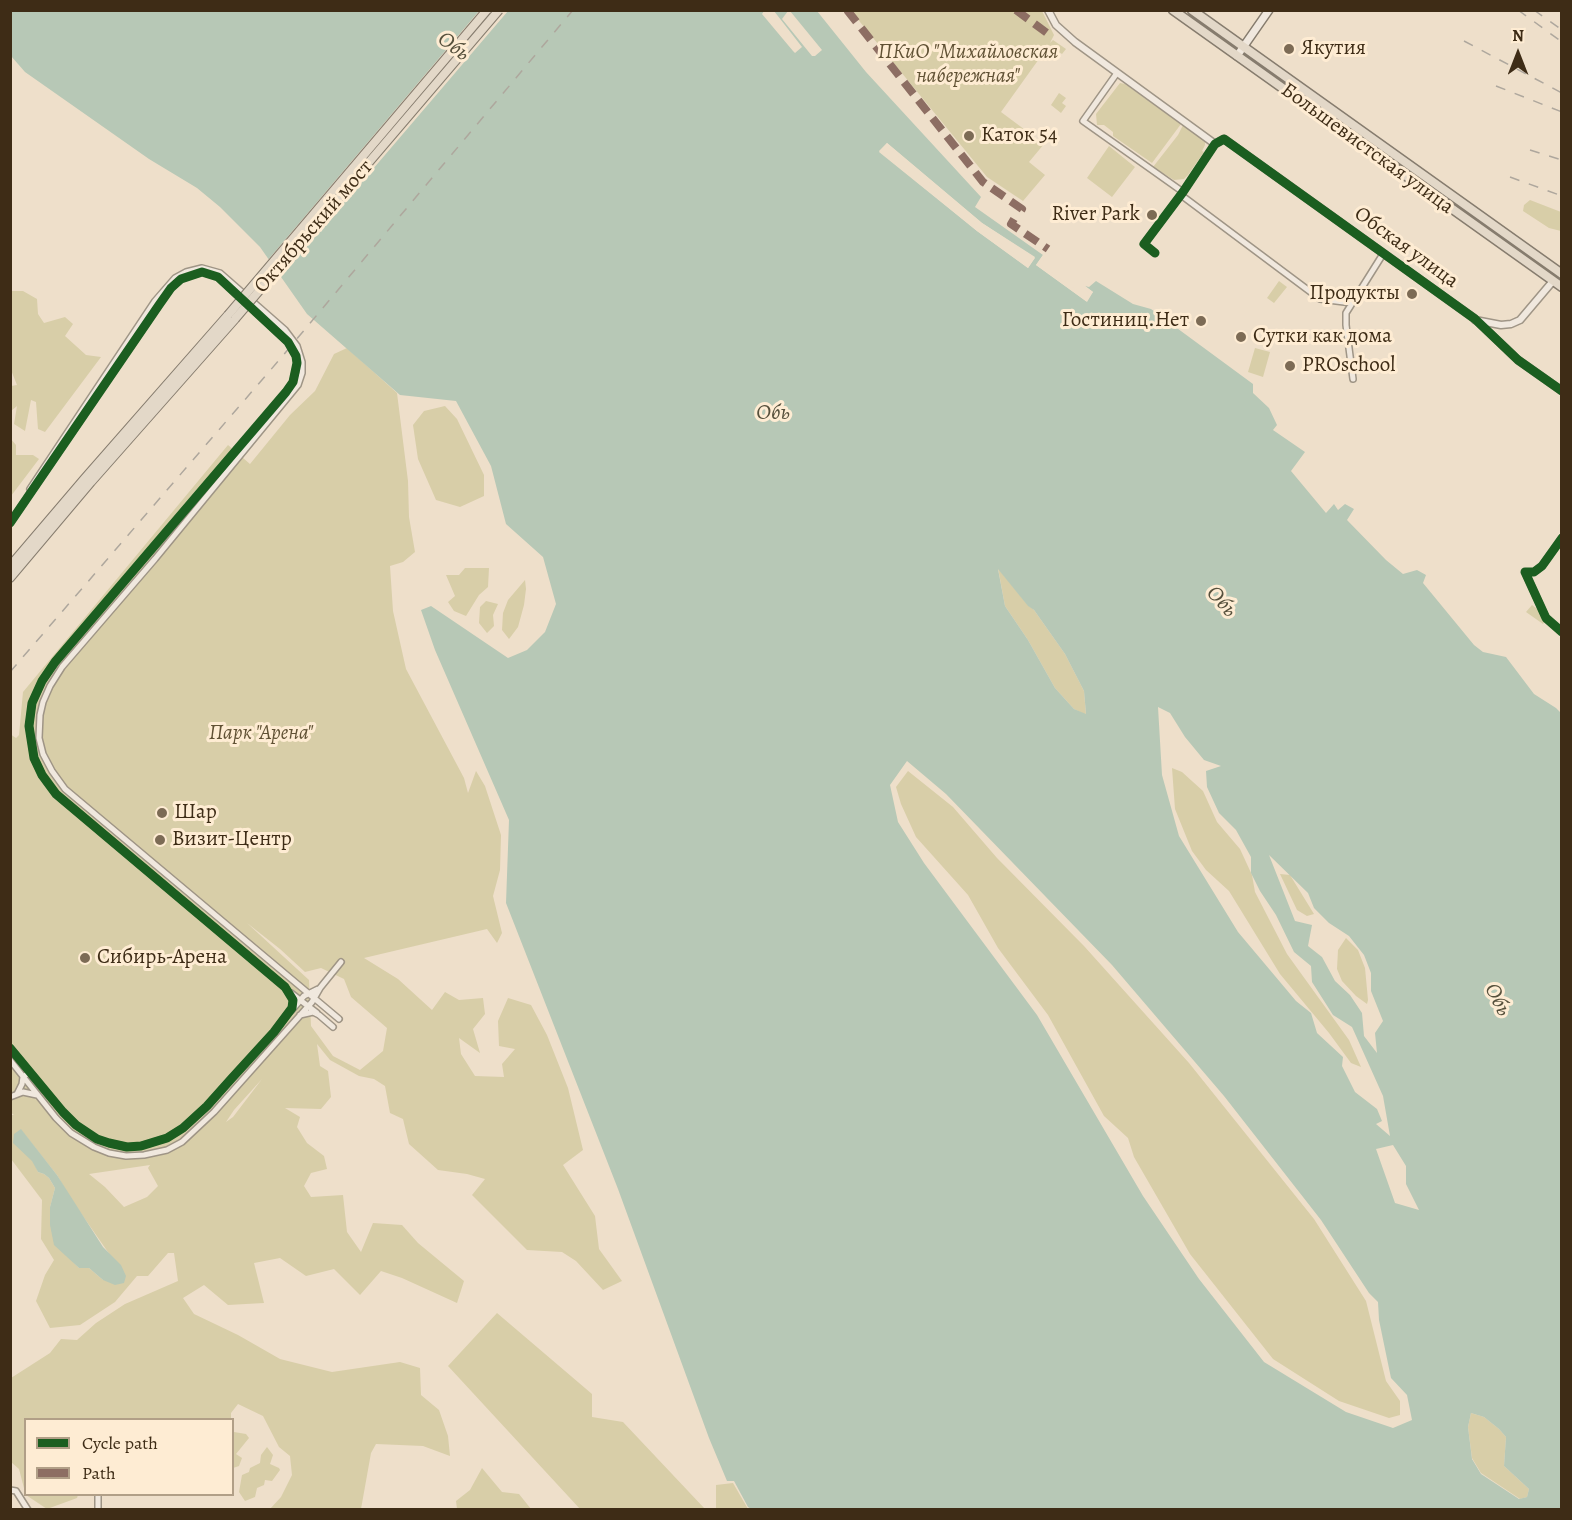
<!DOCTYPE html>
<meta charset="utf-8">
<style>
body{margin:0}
#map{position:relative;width:1572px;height:1520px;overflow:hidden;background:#eedfca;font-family:Alegreya,serif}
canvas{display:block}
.frame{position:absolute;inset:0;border:12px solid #3e2c16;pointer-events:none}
.legend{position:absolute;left:24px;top:1418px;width:210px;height:78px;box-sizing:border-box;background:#feecd3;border:2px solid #b19f87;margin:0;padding:8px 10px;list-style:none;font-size:18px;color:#3e2c16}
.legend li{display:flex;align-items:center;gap:12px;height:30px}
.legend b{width:30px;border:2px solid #b19f87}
.north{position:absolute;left:1488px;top:24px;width:60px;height:60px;-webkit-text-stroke:4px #feecd3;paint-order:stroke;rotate:0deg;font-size:16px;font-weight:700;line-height:24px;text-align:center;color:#3e2c16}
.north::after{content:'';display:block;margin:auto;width:21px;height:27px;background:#3e2c16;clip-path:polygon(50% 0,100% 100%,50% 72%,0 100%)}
</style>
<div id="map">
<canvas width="1572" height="1520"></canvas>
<div class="frame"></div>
<ul class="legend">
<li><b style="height:8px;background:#1b5e20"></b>Cycle path</li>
<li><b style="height:8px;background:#8d6e63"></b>Path</li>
</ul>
<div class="north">N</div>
</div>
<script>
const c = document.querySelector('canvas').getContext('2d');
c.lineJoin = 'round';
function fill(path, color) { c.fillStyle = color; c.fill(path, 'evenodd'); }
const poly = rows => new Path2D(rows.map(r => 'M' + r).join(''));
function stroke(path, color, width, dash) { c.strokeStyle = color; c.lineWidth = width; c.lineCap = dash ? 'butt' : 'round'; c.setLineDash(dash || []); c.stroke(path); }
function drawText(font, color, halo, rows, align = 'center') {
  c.font = font + ' Alegreya,serif'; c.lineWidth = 6; c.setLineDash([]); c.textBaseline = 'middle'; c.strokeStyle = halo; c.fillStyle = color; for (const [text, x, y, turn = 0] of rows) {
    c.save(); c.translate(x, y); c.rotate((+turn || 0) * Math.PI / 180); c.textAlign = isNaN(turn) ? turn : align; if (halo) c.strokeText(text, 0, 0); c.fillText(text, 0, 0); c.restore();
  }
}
fill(poly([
 [851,11,1042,11,1054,35,1050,43,1053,40,1066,49,1062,54,1049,45,1001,112,1044,144,1029,162,1045,175,1023,201,987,177],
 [1120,83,1125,84,1181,124,1152,163,1113,136,1113,132,1104,125,1097,125,1096,114],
 [1059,93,1066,98,1062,103,1066,106,1061,113,1051,105],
 [1183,125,1205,141,1205,145,1202,151,1204,152,1188,175,1184,179,1174,180,1153,167,1178,135],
 [1109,146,1135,167,1112,197,1087,178],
 [1530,200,1561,212,1561,231,1549,228,1523,211,1524,205],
 [1279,281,1287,287,1274,303,1267,298],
 [11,291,23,291,37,299,38,314,44,323,65,317,73,324,65,336,86,355,101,357,45,432,38,429,36,402,31,400,25,431,14,424,17,406,11,411,11,386,17,385,11,370],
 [347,348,397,393,408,481,409,517,415,552,403,562,390,566,393,611,406,669,464,778,468,793,476,771,485,786,501,835,500,870,493,896,502,933,497,943,487,929,364,958,398,979,432,1010,445,992,459,1000,483,998,485,1014,473,1029,480,1053,459,1038,461,1054,475,1076,504,1077,502,1064,515,1049,499,1046,498,1021,508,998,531,1005,547,1035,568,1088,583,1150,563,1165,595,1216,599,1249,622,1281,603,1290,576,1261,562,1252,527,1250,472,1195,485,1179,467,1174,438,1170,409,1144,403,1119,390,1113,385,1086,374,1079,359,1076,330,1060,317,1044,320,1066,328,1071,331,1097,321,1109,285,1108,300,1117,297,1127,307,1143,324,1156,327,1169,311,1173,304,1186,311,1197,343,1195,347,1232,361,1252,373,1223,402,1225,418,1243,464,1281,457,1303,402,1278,381,1271,360,1295,334,1269,306,1276,280,1258,254,1263,264,1303,228,1305,204,1285,183,1298,194,1314,238,1335,280,1359,332,1372,400,1362,420,1368,421,1395,439,1410,448,1436,450,1456,423,1446,376,1444,371,1453,361,1509,270,1509,281,1497,292,1475,290,1456,279,1447,263,1416,238,1404,231,1413,231,1419,26,1420,25,1492,19,1469,11,1462,11,1378,50,1353,61,1339,77,1340,96,1323,125,1304,178,1281,174,1253,168,1253,148,1276,137,1276,115,1302,80,1325,50,1328,36,1301,45,1275,54,1260,41,1239,42,1200,11,1159,11,1115,14,1115,10,1112,10,734,16,738,19,735,23,692,228,445,250,464,290,415,315,391,334,354],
 [247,923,280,949,305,972,321,968,344,979,351,997,387,1028,383,1051,360,1070,333,1056,311,1026,309,980],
 [262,1079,233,1117,226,1122,234,1110],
 [21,1130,57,1175,69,1196,110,1255,103,1280,89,1268,79,1268,74,1263,50,1207,55,1188,49,1178,44,1174,38,1172],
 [150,1165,148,1168,158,1186,147,1197,124,1207,105,1187,89,1174],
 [1255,348,1270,352,1263,377,1248,372],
 [445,406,457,419,484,475,484,496,460,507,436,500,418,459,413,425,424,411],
 [10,438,16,445,16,455,33,455,39,459,11,496],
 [465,568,489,568,488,587,479,595,466,616,454,611,448,602,455,596,446,575,459,575],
 [998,568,1028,605,1034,610,1065,654,1084,691,1086,715,1074,709,1055,688,1028,640,1005,606],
 [525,580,526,589,524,605,518,627,509,639,502,630,503,613,508,600],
 [486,601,498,604,493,615,494,626,487,633,479,623,480,607],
 [1532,605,1540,611,1545,621,1543,624,1526,612],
 [1172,768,1182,772,1203,791,1217,822,1240,849,1252,875,1255,892,1287,954,1349,1040,1361,1067,1351,1063,1329,1033,1280,974,1229,891,1206,870,1192,851,1175,809],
 [908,771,953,807,997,858,1084,946,1189,1063,1314,1219,1366,1301,1386,1381,1400,1401,1400,1415,1389,1418,1339,1401,1273,1359,1190,1254,1134,1157,1128,1138,1104,1116,1048,1015,998,948,968,895,916,837,901,804,896,787],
 [1280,874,1290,875,1314,914,1307,916,1297,910],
 [1346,938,1358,950,1365,968,1368,1000,1367,1004,1356,996,1342,981,1337,969,1338,950],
 [497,1313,592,1394,592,1417,623,1422,705,1509,580,1509,448,1366],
 [1471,1413,1484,1417,1499,1429,1506,1437,1504,1466,1529,1489,1527,1497,1520,1499,1481,1473,1472,1458,1468,1427],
 [234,1432,246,1434,249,1438,236,1454,242,1458,239,1466,233,1468],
 [267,1447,273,1455,270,1464,279,1468,280,1470,272,1481,265,1480,264,1485,257,1488,255,1497,245,1501,239,1492,242,1475,249,1472,250,1468,260,1463,261,1455],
 [482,1468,502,1492,519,1494,531,1509,457,1509,456,1501,470,1490],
 [733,1483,748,1509,716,1509,716,1485],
 [26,1495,26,1494,78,1495,77,1498,47,1509]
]), '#d8cea8');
fill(poly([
 [11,11,817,11,866,72,981,197,975,207,1043,255,1036,265,1086,301,1093,292,1085,286,1089,287,1096,281,1133,304,1151,309,1253,384,1253,393,1269,408,1277,425,1273,430,1305,452,1291,471,1326,513,1334,504,1338,510,1345,504,1354,509,1347,520,1386,560,1403,574,1417,570,1426,575,1423,583,1474,645,1483,652,1506,657,1534,694,1556,708,1561,713,1561,1509,753,1510,748,1507,734,1481,727,1481,709,1438,618,1189,506,903,509,820,435,650,421,610,431,606,508,658,527,650,545,632,556,604,543,557,506,524,491,466,456,401,400,395,307,314,260,247,220,207,197,188,149,159,25,72,11,56],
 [887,143,982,223,1035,257,1028,268,977,231,879,152],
 [998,569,1028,606,1034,610,1065,654,1084,691,1086,714,1074,709,1055,688,1028,640,1005,606],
 [1158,707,1170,713,1185,737,1204,760,1221,766,1206,771,1207,787,1219,813,1236,830,1251,857,1251,873,1260,891,1276,915,1294,952,1311,966,1312,982,1333,1015,1352,1027,1383,1096,1390,1136,1376,1124,1382,1121,1377,1109,1355,1092,1342,1066,1343,1057,1317,1033,1311,1013,1296,1001,1238,932,1179,836,1162,775],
 [907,761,946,794,1112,965,1224,1096,1321,1220,1369,1293,1378,1302,1379,1320,1391,1378,1407,1395,1412,1420,1393,1428,1346,1412,1264,1362,1199,1279,1143,1196,1037,1015,924,863,898,822,890,785],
 [1269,855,1308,893,1314,908,1329,923,1349,936,1364,955,1371,973,1371,991,1383,1021,1375,1033,1377,1053,1364,1036,1362,1013,1350,995,1335,981,1322,957,1308,946,1312,925,1295,921],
 [1393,1145,1406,1166,1406,1184,1419,1210,1395,1203,1376,1149],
 [1471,1413,1484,1417,1499,1429,1506,1437,1504,1466,1529,1489,1527,1497,1519,1499,1481,1474,1472,1459,1468,1427],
 [21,1129,57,1175,103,1247,121,1265,126,1276,124,1283,115,1285,103,1280,89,1268,79,1268,54,1245,50,1225,50,1207,55,1188,49,1178,44,1174,38,1172,32,1161,13,1143,14,1134]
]), '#b7c8b6');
fill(poly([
 [479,11,508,11,279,279,267,261],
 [764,11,774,11,802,47,795,53,793,51,762,14],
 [788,11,790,11,822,50,815,56,812,56,782,19],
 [887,143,982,223,1035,258,1028,268,977,231,879,151],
 [887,147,980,225,1031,259,1028,264,926,187,883,151],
 [1043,255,1046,257,1040,264,1086,297,1089,293,1082,286,1087,283,1085,286,1093,292,1087,302,1036,265]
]), '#eedfca');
const minor = poly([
 [1117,73,1083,121,1183,192],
 [1181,195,1320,299,1352,303],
 [1155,253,1144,244,1183,192,1215,144],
 [1353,379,1346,325,1346,313,1383,254],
 [30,489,155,301,175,278,186,272,202,268,220,273,285,330,297,346,302,362,302,373,298,385,155,559,62,667,50,686,43,702,40,715,39,738,43,754,52,771,65,789,339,1019],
 [10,523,159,305,171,288,181,279,202,272,218,277,288,342,296,356,297,363,293,382,286,392,55,662,42,681,32,703,29,726,34,758,42,775,56,794,285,987,293,1000,292,1008,274,1032,232,1078,207,1106,183,1128,167,1138,141,1146,127,1147,109,1143,97,1139,76,1125,63,1112,10,1048],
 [1562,538,1542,566,1534,572,1525,572,1546,618,1562,632],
 [291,993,317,1013],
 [291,1011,304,996,318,989],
 [300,1015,313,1012,319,1015,333,1027],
 [10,1060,56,1118,71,1133,94,1147,109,1153,126,1156,144,1155,167,1150,182,1142,214,1112,312,1002,320,988,341,962],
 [17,1094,22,1084,23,1077,30,1072],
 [10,1097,23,1092,37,1095],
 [10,1490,16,1491,28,1510],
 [98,1510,98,1494]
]);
const tertiary = poly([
 [1048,10,1056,25,1075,42,1215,144,1224,139,1475,319,1518,360,1562,391],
 [1475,320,1501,325,1511,324,1520,320,1553,281]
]);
const secondary = poly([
 [1237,56,1269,10]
]);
const primary = poly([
 [10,566,85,478,228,315],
 [10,578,91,482,235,319]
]);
const trunk = poly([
 [1173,10,1562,287],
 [1192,10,1562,274]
]);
stroke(minor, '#9f9586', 8);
stroke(tertiary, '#9f9586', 9);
stroke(secondary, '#867c6e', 10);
stroke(primary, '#867c6e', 10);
stroke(trunk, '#867c6e', 11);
stroke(minor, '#f0e8de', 5);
stroke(tertiary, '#f0e8de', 6);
stroke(secondary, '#f0e8de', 7);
stroke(primary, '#e3d8c8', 8);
stroke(trunk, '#e3d8c8', 8);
stroke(poly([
 [1518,10,1562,42],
 [1534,10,1562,30],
 [1464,41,1562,93],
 [1496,86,1562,112],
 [1530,150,1562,160],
 [1510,177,1562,196],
 [10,672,280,359,573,10]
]), '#aea79d', 1.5, [10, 10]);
const primaryBridge = poly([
 [228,315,487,10],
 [235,319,499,10]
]);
stroke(primaryBridge, '#867c6e', 10, []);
stroke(primaryBridge, '#e3d8c8', 8);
stroke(poly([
 [847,10,983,182,1022,209,1019,213],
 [1016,10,1051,36],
 [1014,219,1011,224,1048,249]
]), '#8d6e63', 8, [15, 8]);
stroke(poly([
 [1155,253,1144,244,1183,192,1215,144,1224,139,1475,319,1518,360,1562,391],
 [10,523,159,305,171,288,181,279,202,272,218,277,288,342,296,356,297,363,293,382,286,392,55,662,42,681,32,703,29,726,34,758,42,775,56,794,285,987,293,1000,292,1008,274,1032,232,1078,207,1106,183,1128,167,1138,141,1146,127,1147,109,1143,97,1139,76,1125,63,1112,10,1048],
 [1562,538,1542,566,1534,572,1525,572,1546,618,1562,632]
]), '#1b5e20', 9);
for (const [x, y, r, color] of [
 [1289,49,6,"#7c6b55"],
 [969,136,6,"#7c6b55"],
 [1152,215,6,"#7c6b55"],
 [1412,294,6,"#7c6b55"],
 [1201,321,6,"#7c6b55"],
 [1241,337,6,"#7c6b55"],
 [1290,366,6,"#7c6b55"],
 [162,813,6,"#7c6b55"],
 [160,840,6,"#7c6b55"],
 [85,958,6,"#7c6b55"]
]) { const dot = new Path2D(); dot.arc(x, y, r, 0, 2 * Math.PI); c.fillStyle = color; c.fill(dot); stroke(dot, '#feecd3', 2); }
drawText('21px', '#3e2c16', '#feecd3', [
 ["Якутия",1301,49],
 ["Каток 54",981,136],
 ["River Park",1140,215,"right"],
 ["Продукты",1400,294,"right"],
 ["Гостиниц.Нет",1189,321,"right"],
 ["Сутки как дома",1253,337],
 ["PROschool",1302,366],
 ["Шар",174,813],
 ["Визит-Центр",172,840],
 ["Сибирь-Арена",97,958]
], 'left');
drawText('italic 21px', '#605134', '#feecd3', [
 ["ПКиО \"Михайловская",968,53],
 ["набережная\"",968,77],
 ["Парк \"Арена\"",261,734]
]);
drawText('21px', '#3e2c16', '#feecd3', [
 ["Большевистская улица",1367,149,36],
 ["Октябрьский мост",314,227,-49],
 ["Обская улица",1406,248,36]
]);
drawText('italic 22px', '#56503c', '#feecd3', [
 ["Обь",453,47,37],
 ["Обь",773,414],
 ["Обь",1221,602,48],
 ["Обь",1497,1000,64]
]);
</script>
